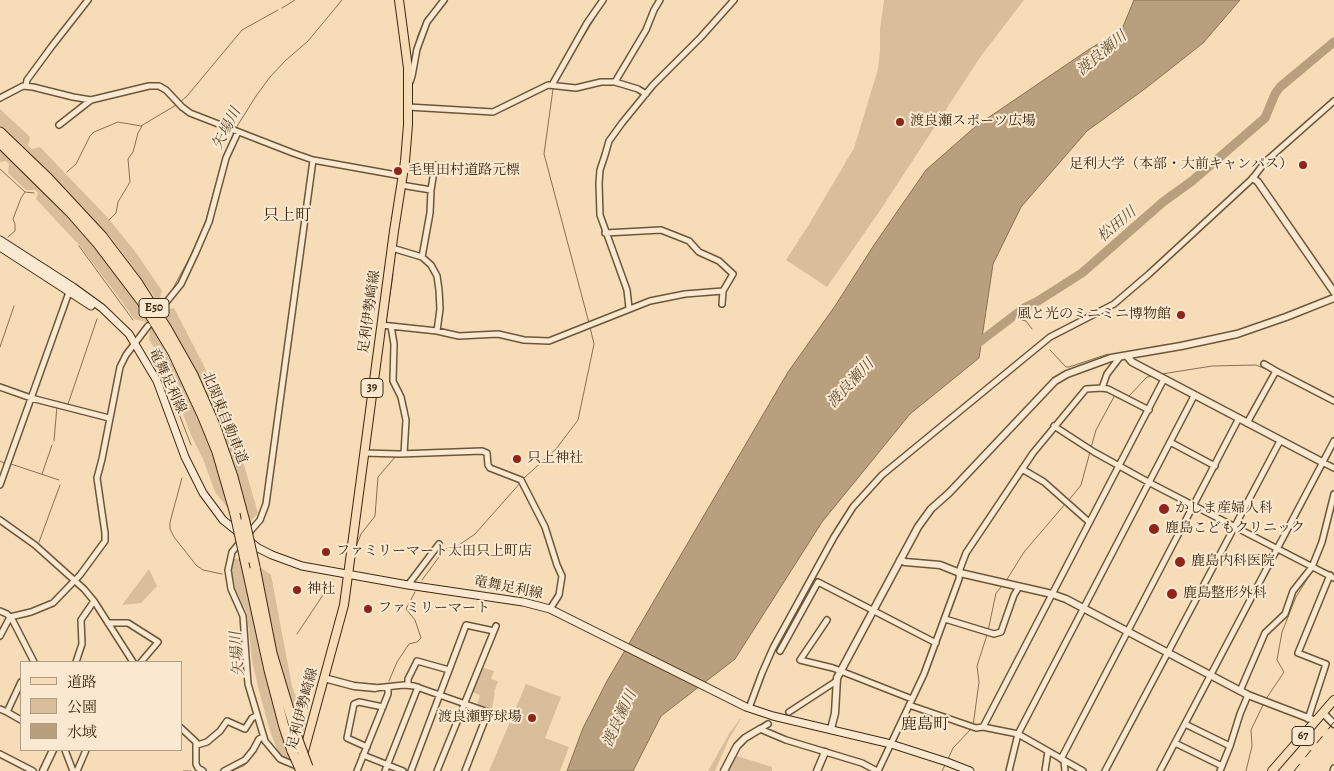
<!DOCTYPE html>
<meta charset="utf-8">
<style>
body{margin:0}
#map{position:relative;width:1334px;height:771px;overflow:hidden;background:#f7ddb7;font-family:Alegreya,"Noto Serif JP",serif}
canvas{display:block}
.legend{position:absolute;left:20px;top:661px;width:162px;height:90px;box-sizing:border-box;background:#fae9d0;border:1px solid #af9c84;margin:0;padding:6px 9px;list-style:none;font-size:15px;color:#3e2911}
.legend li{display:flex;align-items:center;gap:10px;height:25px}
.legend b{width:25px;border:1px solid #af9c84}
</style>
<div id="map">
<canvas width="1334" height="771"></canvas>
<ul class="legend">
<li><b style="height:6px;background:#f7ddb7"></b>道路</li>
<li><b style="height:14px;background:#d8be9b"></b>公園</li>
<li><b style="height:14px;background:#b8a07f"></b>水域</li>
</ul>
</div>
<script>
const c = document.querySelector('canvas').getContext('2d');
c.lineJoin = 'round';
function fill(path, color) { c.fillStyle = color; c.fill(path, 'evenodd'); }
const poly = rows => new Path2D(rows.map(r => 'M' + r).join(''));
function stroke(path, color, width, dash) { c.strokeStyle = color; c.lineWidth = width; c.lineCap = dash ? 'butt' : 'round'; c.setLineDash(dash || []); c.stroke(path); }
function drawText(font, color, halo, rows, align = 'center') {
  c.font = font + ' Alegreya,"Noto Serif JP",serif'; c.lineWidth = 4; c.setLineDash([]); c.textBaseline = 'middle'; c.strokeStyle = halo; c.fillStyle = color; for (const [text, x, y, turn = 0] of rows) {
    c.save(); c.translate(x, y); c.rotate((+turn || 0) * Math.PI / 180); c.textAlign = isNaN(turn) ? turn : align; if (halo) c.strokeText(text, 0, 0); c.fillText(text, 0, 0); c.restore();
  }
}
fill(poly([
 [884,0,1024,0,981,56,881,209,827,287,786,260,808,226,854,148,878,69,880,51,880,29],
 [0,109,30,137,28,146,32,149,40,147,108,218,137,254,162,291,159,301,166,310,174,308,203,364,228,420,234,440,238,444,258,513,251,521,249,520,230,453,210,401,193,364,165,315,151,292,113,240,52,175,0,126],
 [0,149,58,205,97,249,120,279,152,328,179,377,198,418,218,471,230,511,215,492,203,459,191,435,166,370,149,339,150,329,146,322,134,319,120,299,80,246,36,199,38,193,35,190,26,190,8,173,9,164,6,161,0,162],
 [240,558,264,672,289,758,283,758,278,752,269,728,258,687,252,660,247,613,235,588,232,573,232,562,234,559],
 [259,566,271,575,292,686,306,724,302,738,289,701,279,662],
 [149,569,157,586,141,603,122,605],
 [484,668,494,671,491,679,498,681,494,692,495,693,492,708,489,709,477,705,480,695,472,692,481,669],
 [526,684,561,697,545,738,569,747,560,771,489,771],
 [740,719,741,719,729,739,715,771,708,771,730,732],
 [734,755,772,767,772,771,727,771]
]), '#d8be9b');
const water = poly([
 [1134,0,1240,0,1203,43,1146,88,1087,131,1021,207,993,264,979,358,910,414,822,522,735,659,661,716,633,771,567,771,583,728,607,681,788,372,835,306,874,245,926,170,976,126,1088,50,1122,29,1134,0]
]);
fill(water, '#b8a07f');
stroke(water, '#877053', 1);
stroke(poly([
 [441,7,447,0],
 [282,8,295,0],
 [567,63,606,0],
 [412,65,412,58,418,35,426,17,434,10],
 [553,89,544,154,589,323],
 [179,103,187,96,242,30,278,10],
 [236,128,256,96,270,77,285,61,308,41,342,0],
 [226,153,235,131],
 [0,169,25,192,34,193],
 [67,172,76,164,90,136,94,132,118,122,141,126,176,105],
 [109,220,116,213,118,202,130,182,128,159,133,152,138,133,142,126],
 [8,237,15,231,15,224,13,219,21,198,25,192],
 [79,246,133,320],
 [171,292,190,257,206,220,222,161],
 [1012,317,1026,321,1032,329],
 [386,321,393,275,392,270],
 [0,347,14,306],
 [1050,350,1066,367,1069,367,1108,354],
 [158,359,191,445],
 [1162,374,1212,366,1256,365,1273,372],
 [392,384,399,398],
 [1128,397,1147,377,1153,376],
 [58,402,68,404,97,319],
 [54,441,57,406],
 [1091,448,1096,430,1115,395],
 [0,461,4,463],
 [11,464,59,480],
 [42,474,52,445],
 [182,478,170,522,170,529,174,537,196,565,203,570,222,574],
 [523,479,556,449,578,420,594,344,590,327],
 [1069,500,1081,485,1090,452],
 [1331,515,1334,506],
 [39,542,60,485],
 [355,549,361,534,375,516,378,477,396,456],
 [446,549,459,545,475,534,521,482],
 [422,580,442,553],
 [1006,581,1024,552,1066,503],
 [236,593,245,614,251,684,253,692],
 [988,631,996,593,1002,586],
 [297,634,333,580],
 [389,681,397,662,409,644,417,642,421,638,415,620,406,609,415,592],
 [1266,699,1284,672,1277,660,1282,632,1296,597,1311,573],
 [973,726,979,682,977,666,987,635],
 [948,759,953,748,971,729],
 [183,771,191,771],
 [232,771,245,765,256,750,258,746],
 [942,771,945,765],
 [1246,771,1252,746,1251,730,1263,705]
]), '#877053', 1);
stroke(poly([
 [973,347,1024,308,1038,301,1082,273,1163,202,1192,181,1265,118,1275,94,1280,87,1334,42]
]), '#b8a07f', 9);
stroke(poly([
 [148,326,164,305]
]), '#d2b996', 5, [5, 2.5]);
const minor = poly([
 [410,82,412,76,417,49,427,22,444,0],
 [615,82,646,30,654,10,660,0],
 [552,85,587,23,603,0],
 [26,86,27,80,52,46,88,0],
 [0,98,23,86,33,87,73,97,91,100,149,86,159,86,166,90,182,107,190,113,293,153,313,160,402,176],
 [408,107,493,112,548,85,576,88,601,82,615,82,638,89,646,94],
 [59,125,91,100],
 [401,185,431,190],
 [605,233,661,230,689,241,699,252,719,261,733,274,723,291],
 [392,248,422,257,431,265,437,276,439,290,440,309,437,331],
 [422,257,430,213,431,190,435,165],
 [164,305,181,284,196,252,209,222,226,158,238,132],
 [629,308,627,290,600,215,599,183,600,170,605,155,609,141,622,123,653,85,701,37,734,0],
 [381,325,437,331,459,336,498,334,524,340,549,341,650,301,685,294,723,291,722,304],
 [391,326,394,344,393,381,401,397,406,420,404,454],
 [1264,364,1276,371],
 [0,387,31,398,109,418],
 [1102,388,1107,374,1120,357],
 [1247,423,1276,371,1334,401],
 [1054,426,1094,452,1150,483,1334,578],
 [1170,442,1215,466],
 [364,453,399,454,482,451,487,453,488,465,490,468,521,480,545,527,557,565,562,576,559,595,550,609],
 [1322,462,1334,468],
 [1022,469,1044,482,1089,522],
 [0,485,68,295],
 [0,520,35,545,84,589,94,601,133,662],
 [247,535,260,520,266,504,313,160],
 [241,541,232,552,228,570,231,589,243,616,248,684,265,741,280,759,299,767],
 [408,585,439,544],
 [0,611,7,614,13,621,34,662],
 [10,617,31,612,53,603,80,575,105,541,105,533,97,478,102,459,120,367,126,355,148,326],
 [945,619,994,634,1001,632,1014,595,1019,587],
 [827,620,800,660,833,668,912,699],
 [108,623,128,623,158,642,141,662],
 [0,636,10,617],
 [780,651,818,582,936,643],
 [76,662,82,644,81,620,94,601],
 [408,685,408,679,417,661,449,670],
 [375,688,404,685,414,686,488,712,465,771],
 [1240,691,1265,633,1285,614,1293,591,1312,567,1322,542,1334,494],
 [909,705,976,728,983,727,1018,734,1083,771],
 [749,708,762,673,773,648,834,537,853,507,882,475,1050,337,1114,304,1149,274,1253,178,1265,162,1334,101],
 [0,709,7,712,21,682],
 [7,712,21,720],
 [789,712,835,682],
 [1308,719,1326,664,1298,653,1330,575],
 [768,724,760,729,786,740,862,763,877,771],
 [1185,724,1230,746],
 [983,727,1164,379],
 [181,728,196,742,196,764,198,768,203,771],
 [1175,743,1222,766],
 [197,745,207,742,220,731,227,721,245,729,252,718,256,716],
 [367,747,347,738,354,704,359,702,383,707],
 [65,750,73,771],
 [0,754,33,771],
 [363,755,403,771],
 [1061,759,1239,418],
 [1064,761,1065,771],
 [77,771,86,750],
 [224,771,245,760,253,750,259,739,263,737],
 [357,771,388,694,388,687],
 [385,771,418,687],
 [411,771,466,625,494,631],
 [437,771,496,626],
 [878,771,924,674,959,579,960,569,966,553,1033,453,1086,389,1102,388,1108,389,1149,410],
 [1009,771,1018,734,1194,396],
 [1045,771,1048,751],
 [1105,771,1280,441],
 [1160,771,1334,441],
 [1220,771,1230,746,1240,714,1248,695],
 [1333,771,1334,768]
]);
const tertiary = poly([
 [1253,178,1258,182,1334,292],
 [1127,356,1132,362,1322,462],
 [900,560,905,562,940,565,960,573,1052,594,1066,599,1248,695,1316,721],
 [324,678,354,686,375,688],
 [1323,713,1334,724],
 [831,729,835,713,837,678,918,527,931,509,949,493,1055,381,1067,374,1111,358,1181,346,1237,334,1286,317,1334,298],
 [43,771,53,750],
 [724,771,737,746,745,738,760,729],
 [817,771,825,752]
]);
const secondary = poly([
 [0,240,73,287,102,308,129,334,157,381,185,457,203,493,223,520,258,548,272,555,302,566,408,585,523,602,550,609,746,707,773,716,891,744,947,762,970,771],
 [0,247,91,306]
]);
const primary = poly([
 [303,755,344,605,394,231,405,161,408,125,408,68,399,0],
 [1272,771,1334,700]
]);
const motorway = poly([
 [0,132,48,178,102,236,137,282,167,329,193,375,215,425,233,477,245,522],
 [0,143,70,212,98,244,142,302,173,353,202,415,217,452,235,514],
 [245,560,269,670,284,727,292,751],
 [255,567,272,653,298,740]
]);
stroke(minor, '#6c563a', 8);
stroke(tertiary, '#6c563a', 9);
stroke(secondary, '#3e2911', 9);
stroke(primary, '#3e2911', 10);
stroke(motorway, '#3e2911', 11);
stroke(minor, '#fae9d0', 5);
stroke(tertiary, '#fae9d0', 6);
stroke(secondary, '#fae9d0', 7);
stroke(primary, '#f7ddb7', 8);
stroke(motorway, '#f7ddb7', 9);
stroke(poly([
 [1294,771,1334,722]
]), '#3e2911', 1, [9, 9]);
const motorwayBridge = poly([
 [235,514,245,560],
 [245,522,255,567],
 [298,740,308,767],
 [292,751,301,771]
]);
stroke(motorwayBridge, '#3e2911', 11, []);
stroke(motorwayBridge, '#f7ddb7', 9);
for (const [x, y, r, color] of [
 [900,122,5,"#8f2418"],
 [1303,165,5,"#8f2418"],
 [398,171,5,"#8f2418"],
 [1181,315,5,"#8f2418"],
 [517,459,5,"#8f2418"],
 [1164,509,6,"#8f2418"],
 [1154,529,6,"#8f2418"],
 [326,552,5,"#8f2418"],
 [1180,562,6,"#8f2418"],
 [297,590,5,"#8f2418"],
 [1172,594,6,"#8f2418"],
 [368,609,5,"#8f2418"],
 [532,718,5,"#8f2418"]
]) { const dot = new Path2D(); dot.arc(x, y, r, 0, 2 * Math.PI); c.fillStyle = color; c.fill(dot); stroke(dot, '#fae9d0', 2); }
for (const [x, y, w] of [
 [154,308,30],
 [372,388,22],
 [1303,736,22]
]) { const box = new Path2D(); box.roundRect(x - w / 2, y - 9.5, w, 19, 4); c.fillStyle = '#fae9d0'; c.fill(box); stroke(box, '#3e2911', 1); }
drawText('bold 12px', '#3e2911', null, [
 ["E50",154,308],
 ["39",372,388],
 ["67",1303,736]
]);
drawText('14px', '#3e2911', '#fae9d0', [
 ["渡良瀬スポーツ広場",910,122],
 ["足利大学（本部・大前キャンパス）",1293,165,"right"],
 ["毛里田村道路元標",408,171],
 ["風と光のミニミニ博物館",1171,315,"right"],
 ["只上神社",527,459],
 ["かしま産婦人科",1175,509],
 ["鹿島こどもクリニック",1165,529],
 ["ファミリーマート太田只上町店",336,552],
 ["鹿島内科医院",1191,562],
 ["神社",307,590],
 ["鹿島整形外科",1183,594],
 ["ファミリーマート",378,609],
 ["渡良瀬野球場",522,718,"right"]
], 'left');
drawText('14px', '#3e2911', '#fae9d0', [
 ["足利伊勢崎線",370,312,-82],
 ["竜舞足利線",167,381,65],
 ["北関東自動車道",224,418,68],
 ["竜舞足利線",508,588,11],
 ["足利伊勢崎線",303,709,-75]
]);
drawText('italic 15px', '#634d32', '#fae9d0', [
 ["渡良瀬川",1102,54,-40],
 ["矢場川",227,129,-63],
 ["松田川",1117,225,-40],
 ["渡良瀬川",851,384,-47],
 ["矢場川",238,654,-94],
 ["渡良瀬川",620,719,-65]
]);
drawText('16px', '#3e2911', '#fae9d0', [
 ["只上町",287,216],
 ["鹿島町",925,725]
]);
</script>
